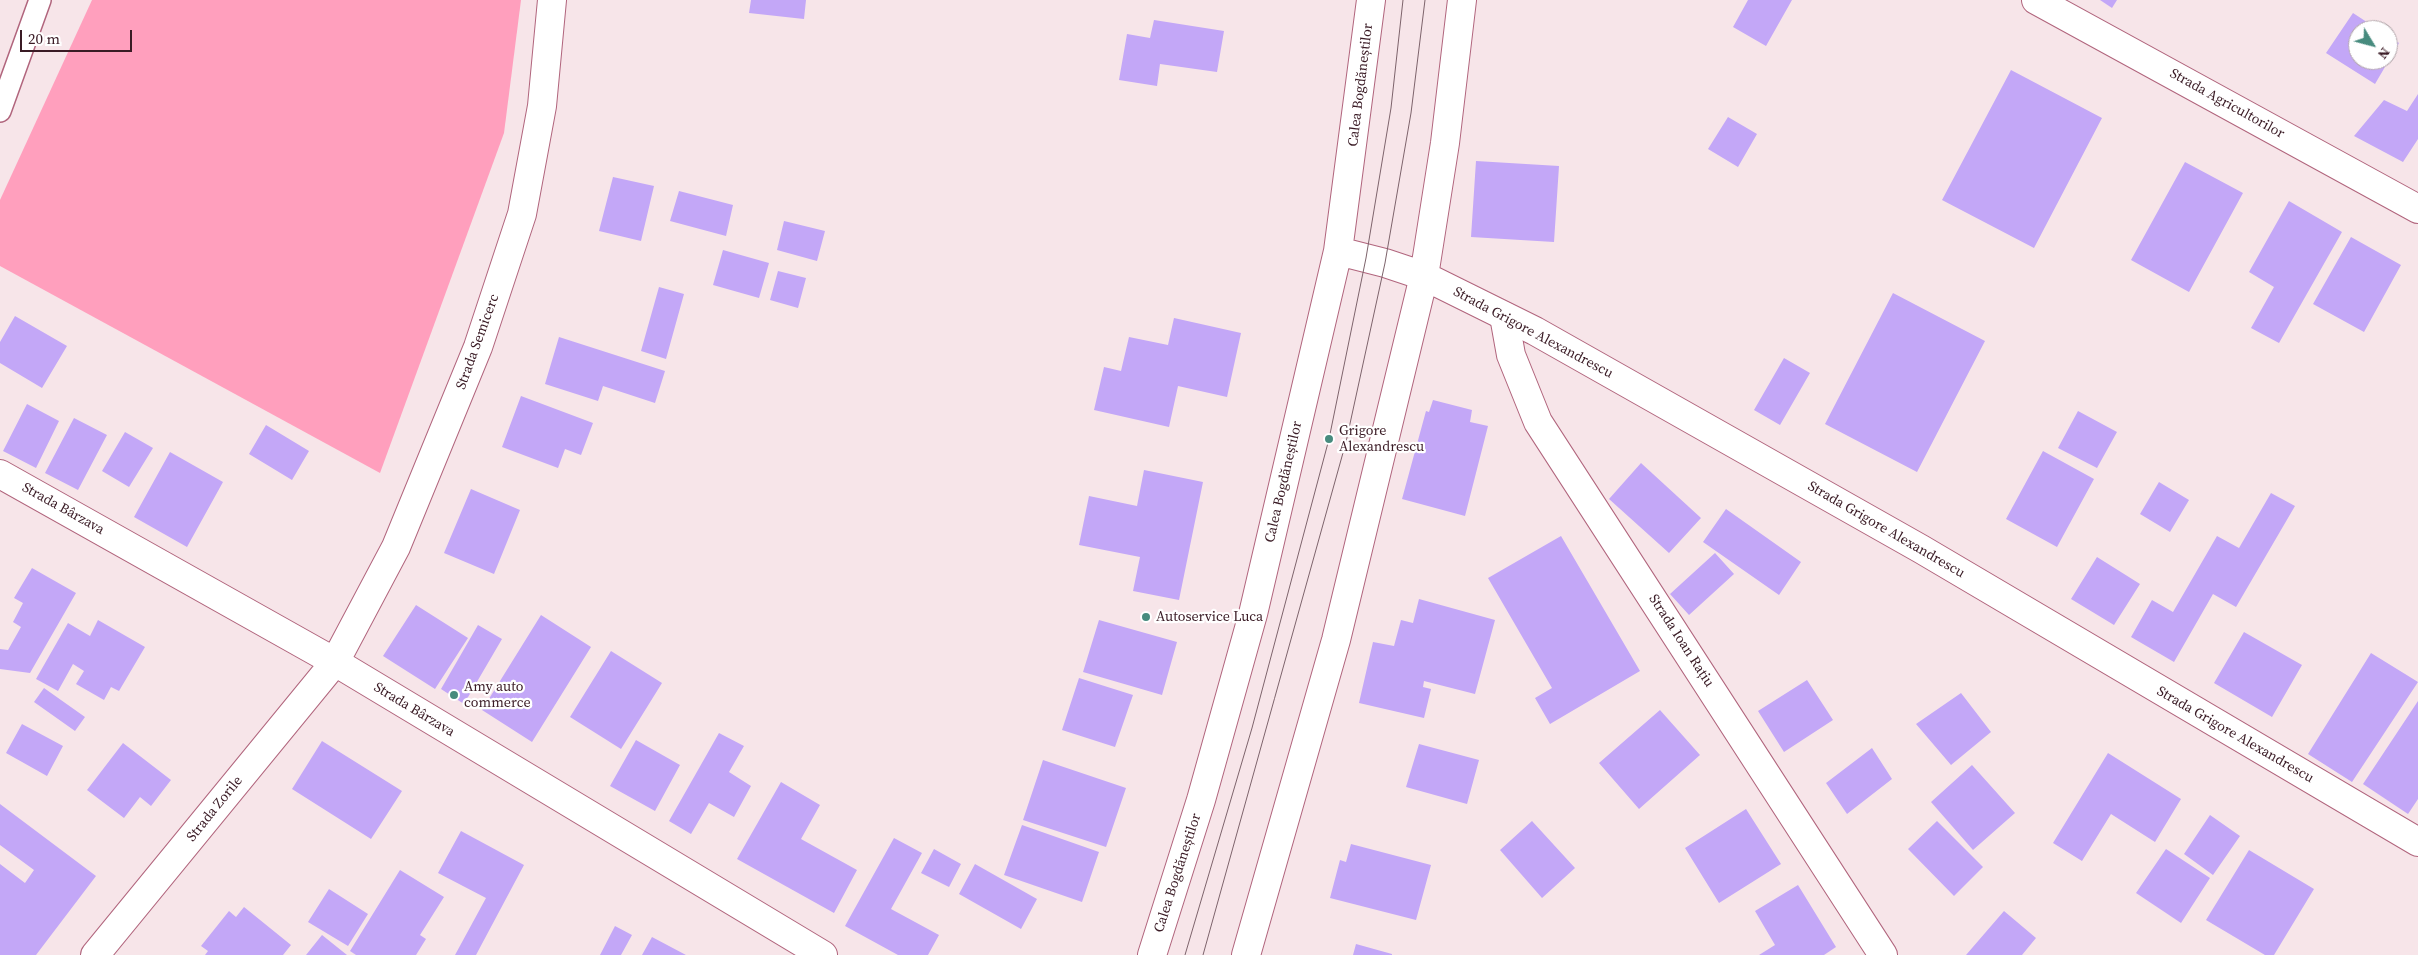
<!DOCTYPE html>
<meta charset="utf-8">
<style>
body{margin:0}
#map{position:relative;width:2418px;height:955px;overflow:hidden;background:#f7e5e9;font-family:"Source Serif 4",serif}
canvas{display:block}
.north{position:absolute;left:2348px;top:20px;width:50px;height:50px;box-sizing:border-box;background:#fff;border:1px solid #b0a4a8;border-radius:50%;rotate:127deg;font-size:14px;font-weight:700;line-height:20px;text-align:center;color:#3a1b25}
.north::after{content:'';display:block;margin:auto;width:18px;height:22px;background:#478b7e;clip-path:polygon(50% 0,100% 100%,50% 72%,0 100%)}
.scale{position:absolute;left:20px;top:30px;width:112px;height:22px;box-sizing:border-box;border:2px solid #3a1b25;border-top:0;padding-left:6px;font-size:15px;line-height:18px;white-space:nowrap;color:#3a1b25;-webkit-text-stroke:4px #fff;paint-order:stroke}
</style>
<div id="map">
<canvas width="2418" height="955"></canvas>
<div class="north">N</div>
<div class="scale">20 m</div>
</div>
<script>
const c = document.querySelector('canvas').getContext('2d');
c.lineJoin = 'round';
function fill(path, color) { c.fillStyle = color; c.fill(path, 'evenodd'); }
const poly = rows => new Path2D(rows.map(r => 'M' + r).join(''));
function stroke(path, color, width, dash) { c.strokeStyle = color; c.lineWidth = width; c.lineCap = dash ? 'butt' : 'round'; c.setLineDash(dash || []); c.stroke(path); }
function drawText(font, color, halo, rows, align = 'center') {
  c.font = font + ' "Source Serif 4",serif'; c.lineWidth = 4.5; c.setLineDash([]); c.textBaseline = 'middle'; c.strokeStyle = halo; c.fillStyle = color; for (const [text, x, y, turn = 0] of rows) {
    c.save(); c.translate(x, y); c.rotate((+turn || 0) * Math.PI / 180); c.textAlign = isNaN(turn) ? turn : align; if (halo) c.strokeText(text, 0, 0); c.fillText(text, 0, 0); c.restore();
  }
}
fill(poly([
 [92,0,521,0,504,133,380,473,0,266,0,200]
]), '#ff9fbd');
fill(poly([
 [751,0,806,0,804,19,749,13],
 [1748,0,1792,0,1766,46,1733,27],
 [2100,0,2117,0,2112,8],
 [2353,13,2379,30,2358,30,2358,60,2388,60,2388,36,2399,43,2375,84,2326,53],
 [1154,20,1224,31,1217,72,1160,64,1157,86,1119,80,1127,34,1150,38],
 [2011,70,2102,118,2034,248,1942,200],
 [2418,94,2418,139,2403,162,2354,136,2384,100,2407,111],
 [1728,117,1757,134,1738,167,1708,149],
 [1476,161,1559,166,1554,242,1471,237],
 [2185,162,2243,193,2189,292,2131,260],
 [613,177,654,186,641,241,599,231],
 [679,191,733,205,726,236,670,221],
 [2289,201,2342,232,2279,343,2251,328,2274,287,2249,272],
 [784,221,825,231,817,261,777,250],
 [2351,237,2401,265,2364,332,2313,304],
 [723,250,769,263,759,298,713,285],
 [778,271,806,278,798,308,770,300],
 [659,287,684,294,666,359,641,351],
 [1893,293,1985,341,1917,472,1825,424],
 [15,316,67,346,42,388,0,363,0,342],
 [1174,318,1241,333,1227,397,1178,386,1169,427,1094,410,1104,367,1121,371,1129,337,1168,345],
 [559,337,665,371,655,403,603,386,598,401,545,384],
 [1784,358,1810,373,1780,425,1754,410],
 [521,396,593,423,581,455,565,449,558,468,502,447],
 [1433,400,1472,410,1470,422,1488,426,1465,516,1402,499,1426,411,1429,412],
 [27,404,59,421,36,468,3,451],
 [2078,411,2117,432,2097,468,2058,448],
 [74,418,107,435,78,490,45,473],
 [266,425,309,451,292,480,249,454],
 [125,432,153,448,129,487,102,471],
 [2043,451,2094,479,2057,547,2006,519],
 [170,452,223,482,187,547,134,517],
 [1641,463,1701,518,1669,553,1609,499],
 [1144,470,1203,482,1179,600,1133,591,1140,557,1079,545,1089,496,1137,506],
 [2159,482,2189,500,2170,532,2140,514],
 [471,489,520,510,494,574,444,553],
 [2271,493,2295,506,2236,607,2213,594,2174,662,2131,637,2152,600,2173,612,2217,536,2239,548],
 [1726,509,1801,562,1779,595,1703,542],
 [1561,536,1640,671,1550,724,1535,698,1552,688,1488,578],
 [1715,553,1734,574,1689,615,1670,594],
 [2097,557,2140,584,2114,625,2071,599],
 [32,568,76,593,30,673,0,669,0,649,8,650,21,627,13,622,23,603,14,598],
 [1419,599,1495,620,1475,694,1424,681,1423,687,1431,689,1424,718,1359,703,1373,642,1394,646,1401,620,1413,623],
 [416,605,468,638,435,689,383,656],
 [541,615,591,647,532,742,482,710],
 [98,620,145,647,119,691,111,687,104,700,76,684,84,671,73,664,58,691,36,679,68,623,90,636],
 [1099,620,1177,642,1162,695,1083,672],
 [478,625,502,639,464,704,441,689],
 [2244,632,2302,665,2272,717,2214,683],
 [611,651,662,683,621,749,570,717],
 [2371,653,2418,682,2352,782,2308,754],
 [1079,678,1133,695,1115,747,1062,730],
 [1807,680,1833,720,1784,752,1758,711],
 [44,688,85,717,75,731,34,702],
 [1961,693,1991,732,1951,765,1916,724],
 [2418,701,2418,799,2408,814,2363,784],
 [1660,710,1700,755,1639,809,1599,763],
 [22,724,63,746,47,776,6,753],
 [719,733,744,746,729,772,751,786,734,817,709,803,691,834,669,821],
 [636,740,680,765,655,811,610,786],
 [322,741,402,791,371,839,292,789],
 [123,743,171,780,151,806,140,797,124,818,87,790],
 [1419,744,1479,760,1467,804,1406,787],
 [1872,748,1892,779,1847,814,1826,783],
 [2108,753,2181,799,2155,842,2111,814,2082,861,2053,843],
 [1043,760,1126,788,1106,847,1023,820],
 [1972,765,2015,813,1973,850,1931,802],
 [781,782,820,805,801,839,857,870,834,913,737,859],
 [0,804,96,876,36,955,0,955,0,864,25,883,34,870,0,845],
 [1746,809,1781,864,1719,903,1685,848],
 [2210,815,2240,836,2213,875,2184,854],
 [1532,821,1575,868,1542,898,1500,850],
 [1937,821,1983,867,1954,896,1908,849],
 [1022,825,1099,852,1082,902,1004,875],
 [461,831,524,865,476,955,455,955,486,898,438,873],
 [894,838,922,853,891,909,939,935,928,955,898,955,845,926],
 [1351,844,1431,865,1416,920,1330,898,1340,860,1346,862],
 [934,849,961,864,949,887,921,873],
 [2166,849,2210,878,2181,923,2136,893],
 [2249,850,2314,889,2274,955,2265,955,2206,920],
 [975,864,1037,899,1021,929,959,894],
 [400,870,444,897,420,935,426,939,416,955,356,955,350,951],
 [1798,885,1836,947,1824,955,1759,955,1775,945,1755,911],
 [329,889,368,914,348,946,308,922],
 [244,907,291,945,283,955,205,955,208,951,201,946,229,911,236,917],
 [2004,911,2036,938,2022,955,1966,955],
 [615,926,632,935,621,955,600,955],
 [322,935,347,955,306,955],
 [652,937,686,955,642,955],
 [1356,944,1392,954,1392,955,1353,955]
]), '#c3a7f7');
const lane = poly([
 [0,111,40,0]
]);
const street = poly([
 [2036,0,2418,209],
 [1504,316,1511,355,1538,422,1883,955],
 [0,474,335,662,823,955],
 [95,955,335,662,396,547,478,347,522,214,542,106,552,0]
]);
const secondary = poly([
 [1338,251,1385,263,1424,276,1535,331,1921,549,2418,842],
 [1152,955,1201,800,1253,614,1338,251,1371,0],
 [1246,955,1336,640,1424,276,1445,143,1462,0]
]);
stroke(lane, '#b1657d', 24);
stroke(street, '#b1657d', 30);
stroke(secondary, '#b1657d', 30);
stroke(lane, '#fff', 21);
stroke(street, '#fff', 28);
stroke(secondary, '#fff', 28);
stroke(poly([
 [1185,955,1252,728,1329,439,1366,258,1391,108,1403,0],
 [1203,955,1346,442,1385,263,1411,113,1425,0]
]), '#7d636b', 1);
for (const [x, y, r, color] of [
 [1329,439,5,"#478b7e"],
 [1146,617,5,"#478b7e"],
 [454,695,5,"#478b7e"]
]) { const dot = new Path2D(); dot.arc(x, y, r, 0, 2 * Math.PI); c.fillStyle = color; c.fill(dot); stroke(dot, '#fff', 2); }
drawText('14px', '#3a1b25', '#fff', [
 ["Calea Bogdăneștilor",1361,85,-83],
 ["Strada Agricultorilor",2227,104,29],
 ["Strada Grigore Alexandrescu",1533,333,28],
 ["Strada Semicerc",478,342,-70],
 ["Calea Bogdăneștilor",1284,482,-77],
 ["Strada Bârzava",63,509,29],
 ["Strada Grigore Alexandrescu",1886,530,30],
 ["Strada Ioan Rațiu",1681,641,57],
 ["Strada Bârzava",414,710,31],
 ["Strada Grigore Alexandrescu",2235,735,30],
 ["Strada Zorile",215,809,-51],
 ["Calea Bogdăneștilor",1178,873,-72]
]);
drawText('14px', '#3a1b25', '#fff', [
 ["Grigore",1339,431],
 ["Alexandrescu",1339,447],
 ["Autoservice Luca",1156,617],
 ["Amy auto",464,687],
 ["commerce",464,703]
], 'left');
</script>
